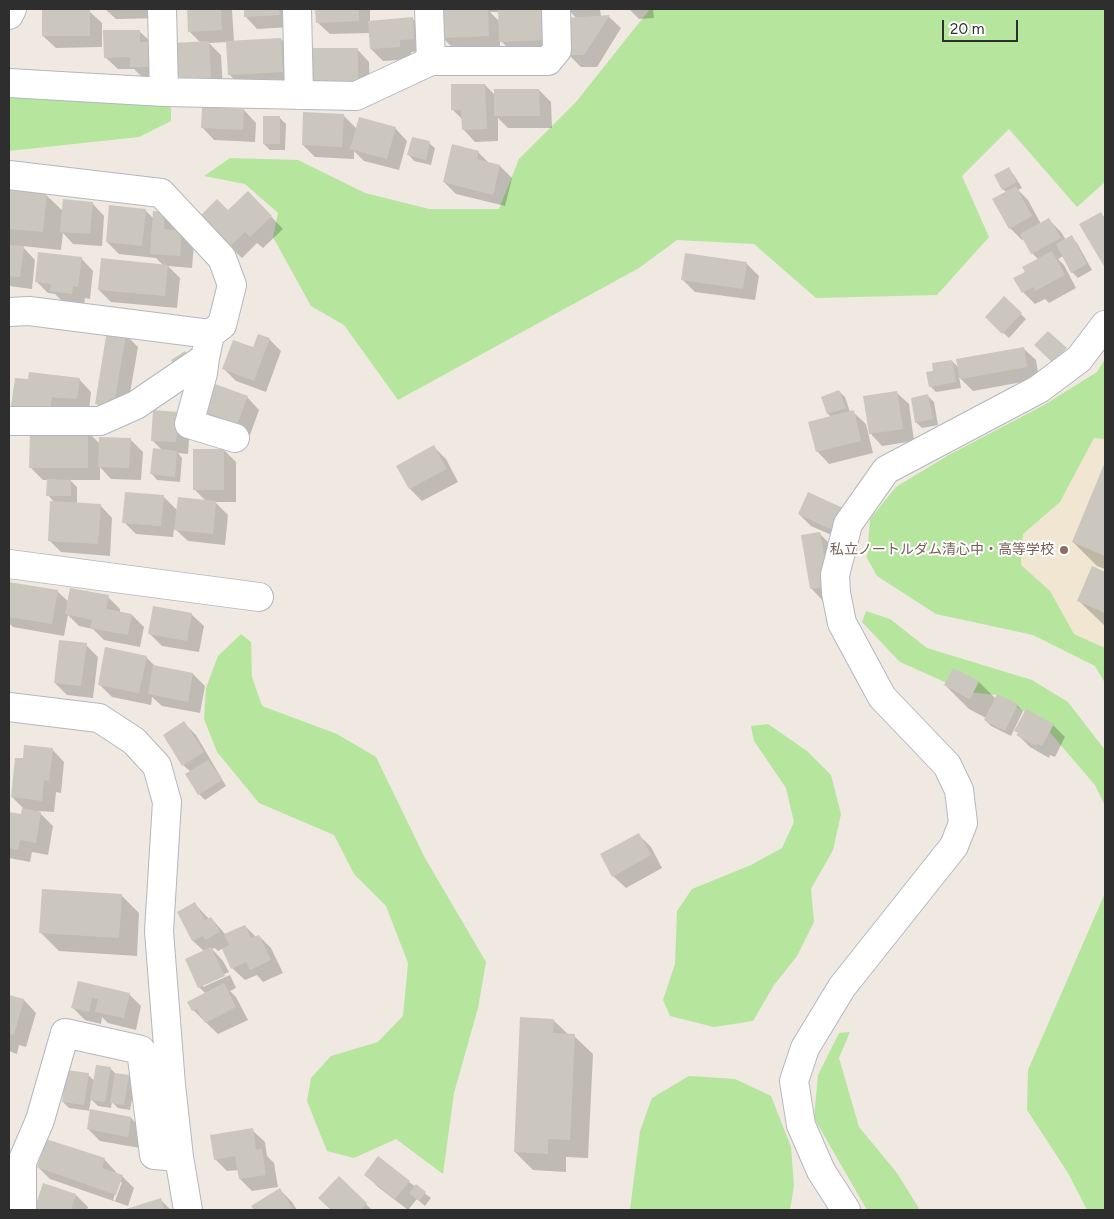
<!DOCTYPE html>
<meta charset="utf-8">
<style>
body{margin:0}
#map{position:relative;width:1114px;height:1219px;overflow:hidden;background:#efe9e1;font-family:Figtree,sans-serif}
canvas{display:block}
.frame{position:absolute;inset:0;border:10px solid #2e2e2e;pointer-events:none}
.scale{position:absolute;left:942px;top:20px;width:76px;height:22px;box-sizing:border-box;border:2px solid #2e2e2e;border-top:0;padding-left:6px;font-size:15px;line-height:18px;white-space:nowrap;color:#2e2e2e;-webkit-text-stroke:4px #fff;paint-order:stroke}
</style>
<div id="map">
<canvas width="1114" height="1219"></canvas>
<div class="frame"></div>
<div class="scale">20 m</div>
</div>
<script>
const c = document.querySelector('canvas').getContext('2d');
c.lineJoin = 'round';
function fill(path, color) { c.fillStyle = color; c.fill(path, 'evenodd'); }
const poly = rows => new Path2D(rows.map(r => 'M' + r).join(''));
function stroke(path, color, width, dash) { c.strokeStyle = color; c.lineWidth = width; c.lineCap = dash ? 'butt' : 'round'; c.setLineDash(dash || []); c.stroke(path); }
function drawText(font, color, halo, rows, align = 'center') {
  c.font = font + ' Figtree,"Noto Sans JP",sans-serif'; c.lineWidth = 4; c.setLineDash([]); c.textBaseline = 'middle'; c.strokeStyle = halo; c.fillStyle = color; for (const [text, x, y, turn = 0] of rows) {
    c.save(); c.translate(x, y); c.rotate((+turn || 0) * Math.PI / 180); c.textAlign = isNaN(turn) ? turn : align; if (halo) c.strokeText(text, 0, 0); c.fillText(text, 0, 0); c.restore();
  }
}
fill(poly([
 [1094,438,1105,439,1105,648,1074,634,1050,591,1021,565,1023,534,1060,502]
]), '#f0e6d1');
fill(poly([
 [650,9,1105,9,1105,182,1077,207,1009,129,962,176,989,237,937,295,816,298,754,244,677,240,639,268,398,400,344,325,311,306,273,237,278,213,245,184,204,176,230,158,298,160,365,193,429,209,499,209,519,159,576,102],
 [9,96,171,103,171,121,139,137,9,151],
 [1105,359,1105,439,1094,438,1060,502,1023,534,1021,565,1050,591,1074,634,1105,648,1105,683,1095,666,1033,635,936,614,877,576,867,558,870,519,896,487,947,456,1044,405,1097,372],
 [866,611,890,619,927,648,1032,680,1068,702,1105,750,1105,806,1095,785,1040,721,997,695,967,692,900,662,862,622],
 [241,634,251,642,252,677,262,706,337,734,376,757,425,858,486,962,478,1008,454,1093,443,1174,396,1139,354,1158,327,1151,307,1101,311,1078,331,1056,378,1042,403,1016,408,963,386,906,354,874,334,835,259,803,217,752,204,719,206,688,218,656],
 [768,724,807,751,831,775,841,814,833,850,811,889,814,922,797,956,774,985,753,1021,714,1027,670,1016,663,1000,675,964,677,911,692,889,751,865,782,848,794,822,786,788,754,741,751,726],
 [1105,893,1105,1210,1087,1210,1068,1173,1027,1110,1028,1070],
 [850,1032,839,1058,859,1127,897,1173,920,1210,867,1210,814,1118,818,1075,839,1033],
 [689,1076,735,1079,771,1096,791,1147,794,1186,790,1210,630,1210,640,1131,652,1098]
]), '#b6e59e');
fill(poly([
 [105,9,160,9,160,18,116,19],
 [188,9,232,9,234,42,281,39,293,52,295,84,241,87,229,74,227,42,209,43,221,55,223,90,196,92,201,43,189,31],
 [245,9,290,9,291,27,257,29,245,16],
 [317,9,370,9,370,22,412,18,424,31,426,51,411,52,412,59,383,61,371,49,370,33,330,34,317,22],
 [471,9,542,9,553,20,554,52,513,53,500,40,500,48,455,50,443,38,473,10],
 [490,12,499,12,500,22],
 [568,9,600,9,601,17,609,17,621,28,597,67,581,67,569,55,576,18],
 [629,9,653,9,654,18,639,19],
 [89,11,102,23,102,47,56,48,43,36],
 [139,31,152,43,161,79,144,79,134,69,118,69,105,57],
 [357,49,369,62,370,93,325,93],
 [485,85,495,95,539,90,551,102,552,128,508,128,498,118,498,141,475,142,463,129,463,120,453,110],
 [244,110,256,123,255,142,214,140,202,127],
 [343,115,357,129,395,128,407,141,399,170,364,161,354,151,354,159,315,157,303,145],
 [280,118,286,124,285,150,270,150,264,144],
 [429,143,435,148,431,165,414,161,409,155],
 [478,152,490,164,500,166,512,178,505,206,456,194,444,182],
 [1008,169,1014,175,1022,188,1018,190,1028,200,1041,224,1049,220,1061,232,1066,240,1071,237,1077,243,1092,270,1078,278,1072,272,1063,256,1058,259,1064,265,1076,288,1049,303,1045,299,1035,304,1023,292,1027,273,1039,260,1032,253,1024,239,1022,240,1010,228,1007,193,1003,189],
 [9,191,46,195,63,211,92,203,104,216,102,246,73,244,63,233,61,250,22,246,35,260,32,289,9,286],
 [260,205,283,229,263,248,257,243,242,258,229,246,228,212],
 [145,210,154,219,165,213,177,225,176,232,181,232,194,244,192,268,168,266,180,278,177,308,111,302,99,290,163,265,156,258,119,254,107,242],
 [1100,213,1105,218,1105,266,1081,225],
 [81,258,93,271,90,299,85,298,84,305,64,303,55,294,48,293,36,281],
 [746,263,759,276,755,300,695,292,683,280],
 [1004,298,1026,319,1009,338,986,317],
 [126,335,138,347,127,410,108,416,96,403],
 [269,339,281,351,266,392,236,381,224,369],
 [1023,348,1036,360,1039,379,973,391,959,377,961,388,936,392,930,386,935,372,952,361,959,368],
 [79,379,91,392,89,411,25,417,13,405],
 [839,391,845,397,850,412,853,412,866,424,873,453,829,464,817,451,831,417,828,414,822,398],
 [896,392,909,404,914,441,882,446,870,433],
 [928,396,934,402,938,425,922,428,916,422],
 [247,397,259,410,250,435,218,424,206,412],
 [154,412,190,425,188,454,178,453,182,458,180,482,157,480,152,474,162,450,152,440],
 [88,432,100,444,130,439,143,452,141,480,111,479,100,467,100,480,70,480,77,487,77,504,100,505,112,518,110,556,61,552,49,540,54,502,48,495,48,480,43,480,31,468],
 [434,447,446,459,458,482,422,501,410,489],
 [224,450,236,462,236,502,215,502,228,515,225,545,188,541,174,528,173,537,136,534,124,522,164,497,178,511,206,501,195,490],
 [1105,467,1105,569,1097,566,1073,542],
 [842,509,845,541,811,526,799,514],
 [820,534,832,546,841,598,823,601,811,588],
 [1092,568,1105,573,1105,626,1079,601],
 [9,583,57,591,69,602,108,597,120,609,120,612,132,615,144,627,140,647,104,640,93,629,79,626,68,615,64,636,13,627,9,623],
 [191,614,204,626,199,652,162,646,149,633],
 [86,645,98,657,93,698,67,695,55,683],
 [146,657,156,667,193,674,205,686,200,713,162,706,152,697,151,705,112,697,99,684],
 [979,682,996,699,1017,705,1023,711,1011,736,991,726,985,720,986,718,969,709,945,685],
 [184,723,196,735,226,786,205,800,199,794,191,772,183,765],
 [1053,725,1065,737,1055,757,1050,755,1049,758,1030,747,1018,735],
 [52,749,64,762,61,793,56,792,54,812,38,811,53,826,48,855,32,852,30,862,9,858,9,813,22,816,23,808,12,797,24,760],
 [638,834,651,847,662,868,626,888,613,876],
 [121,895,139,913,137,956,59,951,41,933],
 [195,904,209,919,211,918,226,935,245,926,256,937,259,936,271,948,283,973,263,982,257,975,245,980,232,968,224,948,218,951,215,948,212,949,223,961,229,972,203,984,203,987,230,975,236,988,230,991,236,997,248,1020,218,1034,193,1010,206,994,199,987,205,952,193,941,178,912],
 [79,982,129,994,141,1006,136,1030,108,1023,102,1017,101,1024,85,1020,73,1008],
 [9,996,24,1000,36,1013,26,1047,19,1045,17,1054,9,1051],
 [553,1020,569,1035,574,1036,593,1054,588,1158,566,1157,566,1172,533,1170,515,1152],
 [110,1068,116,1074,129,1076,135,1082,130,1110,118,1108,112,1102,111,1108,98,1106,91,1099,89,1110,131,1118,143,1130,140,1148,100,1141,88,1129,91,1111,69,1108,63,1102,88,1075,95,1081],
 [252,1130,265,1142,267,1156,274,1163,278,1187,252,1191,240,1179,239,1170,227,1171,215,1159],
 [104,1159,116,1172,116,1174,122,1176,134,1188,128,1206,50,1179,38,1167],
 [119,1182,122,1182,115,1201,113,1200],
 [366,1175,409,1182,431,1198,425,1206,417,1199,408,1210,378,1187],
 [339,1178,372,1210,333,1210,320,1198],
 [44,1184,76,1195,88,1207,87,1210,36,1210],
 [280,1190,292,1202,297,1210,255,1210,253,1206],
 [160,1199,171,1210,126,1210]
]), '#0003');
fill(poly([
 [187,9,221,9,222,30,188,32],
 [244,9,279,9,280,15,244,17],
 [315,9,359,9,359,21,316,23],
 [488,9,489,36,442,38,440,10],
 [498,9,541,9,542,40,499,42],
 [42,10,90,10,90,36,42,36],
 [610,15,584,55,567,55,566,18],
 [413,17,414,39,400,40,400,47,370,49,368,21],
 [103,30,140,30,140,42,149,42,149,67,130,67,130,57,104,58],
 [281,38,283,72,228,75,226,41],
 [209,41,211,79,183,80,174,72,172,43],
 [312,48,358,48,358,82,312,82],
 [451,84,485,84,487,129,462,130,461,110,451,110],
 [494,89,539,89,540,116,494,116],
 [202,107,244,109,243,130,201,128],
 [303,112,344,114,342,147,302,145],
 [263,116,280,116,280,144,263,144],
 [359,117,396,127,387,159,350,149],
 [412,137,430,141,426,160,407,155],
 [452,144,479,151,477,159,500,165,493,195,443,182],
 [1009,167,1017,182,1002,190,994,175],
 [1016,186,1032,216,1009,229,992,199],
 [9,190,47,193,43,232,9,229],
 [248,191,272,216,250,237,245,232,229,247,200,216,217,199,228,210],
 [63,199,93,202,90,234,60,232],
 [109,205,146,209,142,246,106,242],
 [153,211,165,212,164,229,182,231,180,256,150,254],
 [1101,212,1105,220,1105,268,1079,224],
 [1049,218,1061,238,1031,254,1020,234],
 [1072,235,1087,264,1071,273,1056,244],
 [9,245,24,246,20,277,9,276],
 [1052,251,1065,275,1035,291,1033,287,1022,293,1013,278,1025,272,1022,267],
 [38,252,82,257,78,287,73,286,72,294,50,291,51,284,35,282],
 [685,253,747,262,743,289,681,280],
 [101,258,168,265,165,296,98,290],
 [1004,296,1022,313,1002,334,985,317],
 [107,330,126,334,115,399,109,398,108,406,95,404],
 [1048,331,1067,348,1053,363,1034,345],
 [258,334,270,338,254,381,222,369,233,340,253,347],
 [1024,347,1027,367,960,379,956,359],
 [185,351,188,357,175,366,171,360],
 [952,360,956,382,929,387,926,372,933,371,932,363],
 [29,372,80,378,77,399,52,397,50,410,11,406,15,378,28,379],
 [215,384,248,396,237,424,205,412],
 [839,390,846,408,827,414,821,397],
 [897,391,903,429,869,434,863,396],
 [928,394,933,419,915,423,911,398],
 [153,410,179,412,176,442,151,441],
 [854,410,861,441,816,452,808,422],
 [30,430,88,430,88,468,29,468],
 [99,437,131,438,129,468,98,467],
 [434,445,447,469,409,489,396,466],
 [153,448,177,451,175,477,150,474],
 [193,449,224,449,224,490,193,490],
 [1105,462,1105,556,1072,542],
 [47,479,71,480,71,496,46,496],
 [125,492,164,495,161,526,122,523],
 [808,492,843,508,832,530,798,514],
 [178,497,216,501,213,534,174,530],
 [50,501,101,504,98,544,48,541],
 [820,532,829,586,810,589,801,535],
 [1092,566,1105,572,1105,613,1077,601],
 [9,582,58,590,52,624,9,617],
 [70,588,109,595,106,609,132,614,128,635,90,628,92,620,65,614],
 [153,606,192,613,187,641,148,634],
 [59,640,87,643,81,686,54,683],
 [105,647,147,656,139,693,98,685],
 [153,665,193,673,188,702,148,694],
 [953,668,979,681,970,699,944,685],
 [997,694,1018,704,1005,731,984,720],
 [1026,709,1054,724,1042,746,1038,744,1036,746,1016,735,1018,733,1014,731],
 [184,721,204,752,182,766,163,735],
 [24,745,53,748,49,781,44,780,42,801,11,797,15,758,23,758],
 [208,760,222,780,198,795,185,774],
 [22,808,41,812,36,843,20,840,18,850,9,848,9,812,21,814],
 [639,833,651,855,612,877,600,854],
 [42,889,122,894,119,938,39,933],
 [195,902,205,920,211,917,220,932,205,940,203,936,192,941,177,912],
 [245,925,251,938,259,935,271,960,250,970,246,962,231,969,222,949,229,945,224,934],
 [211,947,225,976,198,988,185,959],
 [78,981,130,993,124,1018,95,1012,98,999,92,998,89,1012,71,1008],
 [224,983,236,1007,205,1023,197,1009,192,1011,187,1002],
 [9,995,24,999,14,1035,9,1034],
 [520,1017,554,1019,553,1033,575,1034,570,1140,548,1139,548,1154,514,1152],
 [96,1065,111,1067,105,1102,90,1100],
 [67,1070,89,1073,84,1105,62,1102],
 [115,1073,129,1075,124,1105,110,1103],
 [90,1109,131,1117,128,1137,87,1129],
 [253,1128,256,1150,262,1149,266,1175,239,1179,235,1156,214,1160,210,1135],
 [46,1139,105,1158,102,1168,123,1175,116,1195,37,1167],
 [378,1156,410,1181,395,1199,364,1175],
 [339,1176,367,1203,360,1210,331,1210,318,1198],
 [43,1183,76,1194,71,1210,34,1210],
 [416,1184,426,1192,419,1201,409,1193],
 [280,1188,293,1210,254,1210,251,1206],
 [161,1198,164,1210,123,1210]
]), '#cbc7bf');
const minor = poly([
 [162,9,164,92],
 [297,9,299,95],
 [429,9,431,61],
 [9,15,12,9],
 [9,83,164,92,356,96,431,61,548,61,557,50,556,9],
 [9,175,161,193,222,258,232,285,222,325,210,334,29,311,9,312],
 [205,358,203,373,189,424,235,438],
 [9,421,100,421,136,405,205,358,210,334],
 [9,564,259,597],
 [9,707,99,718,134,741,157,766,167,802,159,931,171,1085,179,1157,188,1210],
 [22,1210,22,1162,40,1120,65,1033,141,1050,154,1155,179,1157],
 [846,1210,821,1171,801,1125,794,1081,805,1048,842,987,954,846,963,823,959,790,947,765,882,697,842,623,836,593,835,575,848,524,886,470,1039,389,1079,359,1105,325]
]);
stroke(minor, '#b4b7c1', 30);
stroke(minor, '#fff', 28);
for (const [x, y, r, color] of [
 [1064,550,5,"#8d6e63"]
]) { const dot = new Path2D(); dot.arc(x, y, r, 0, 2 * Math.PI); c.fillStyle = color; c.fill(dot); stroke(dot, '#fff', 2); }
drawText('14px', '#785e54', '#fff', [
 ["私立ノートルダム清心中・高等学校",1054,550]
], 'right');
</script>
